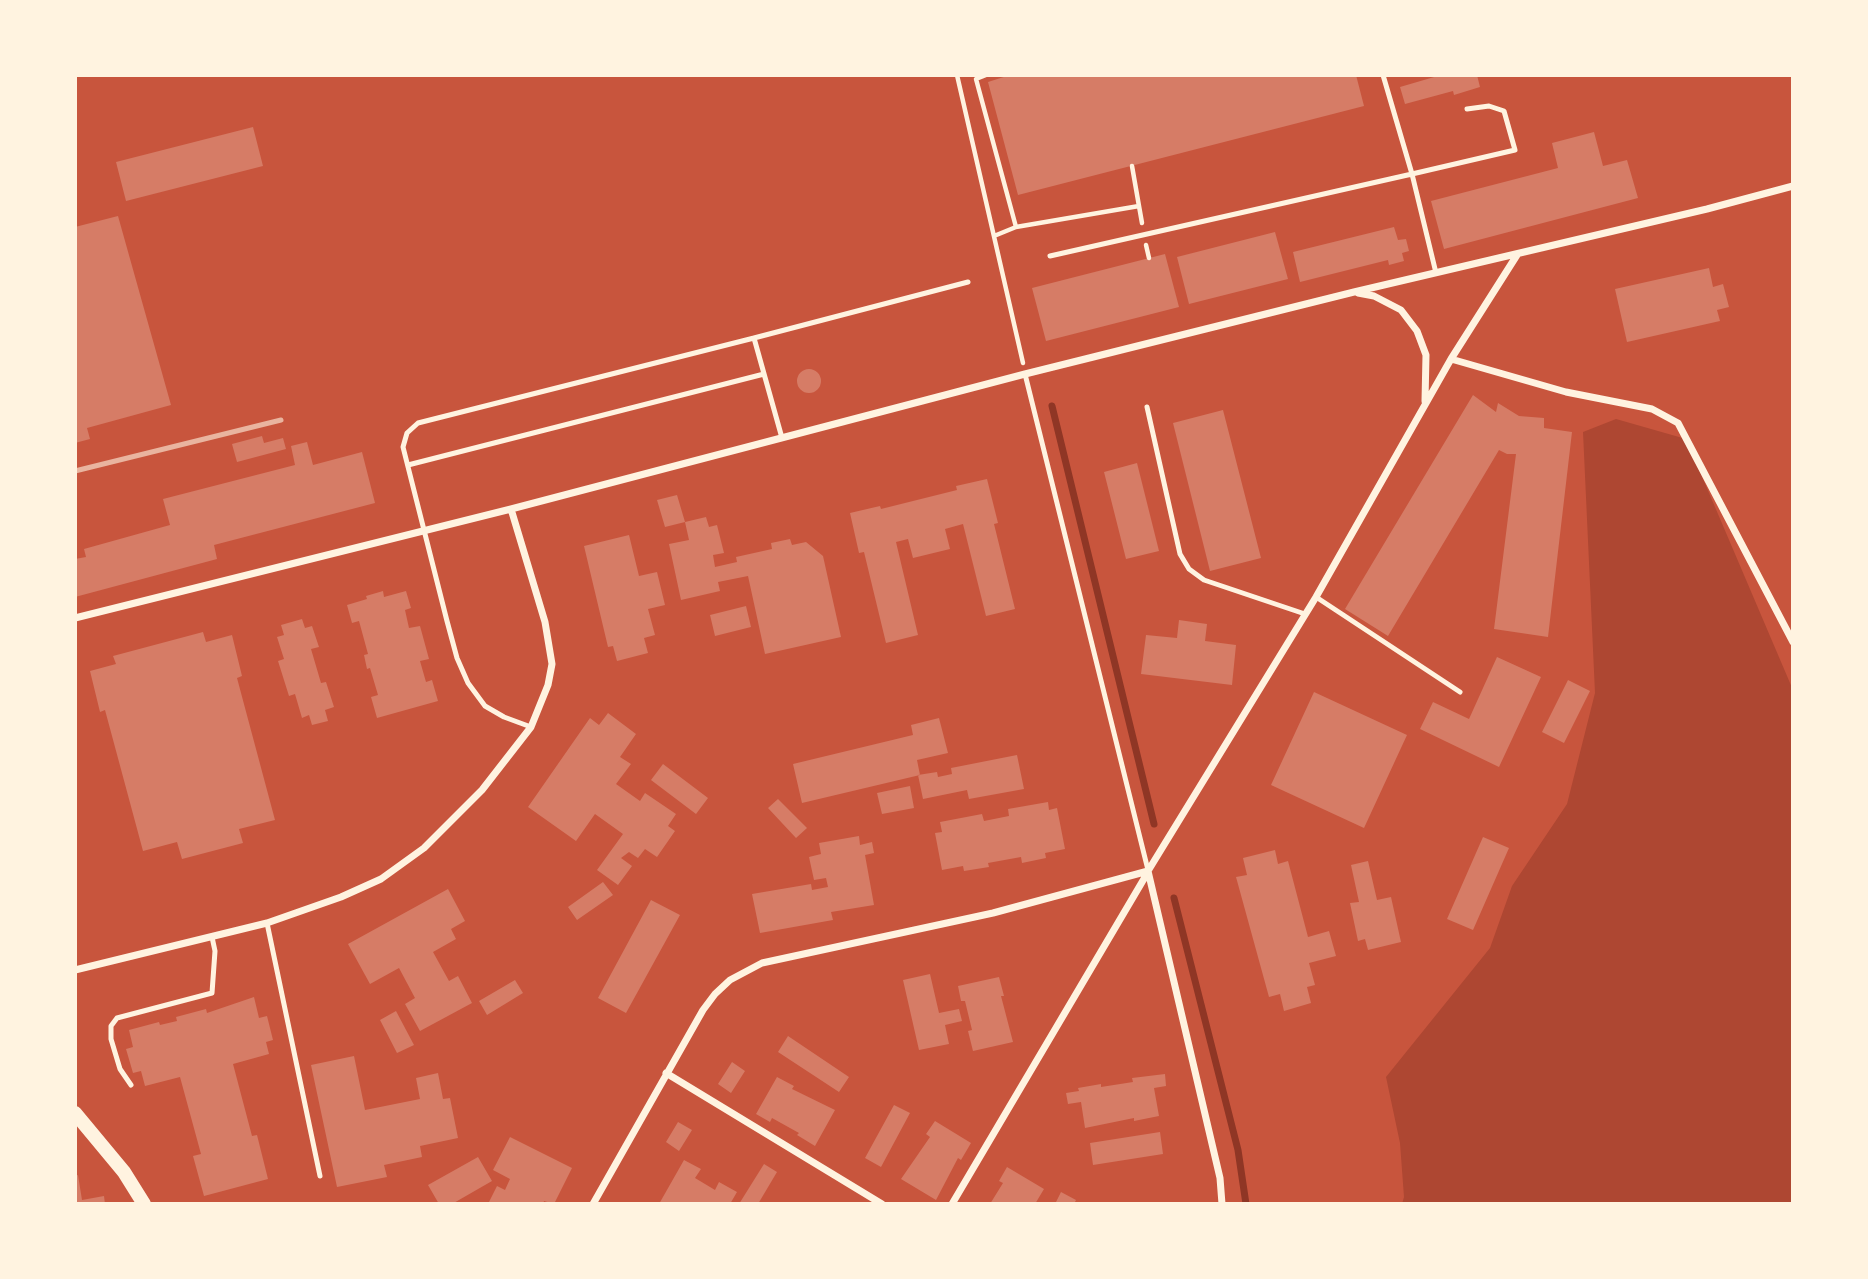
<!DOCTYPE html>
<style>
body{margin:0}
#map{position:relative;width:1868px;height:1279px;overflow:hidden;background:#c8553d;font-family:Helvetica,sans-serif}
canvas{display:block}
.frame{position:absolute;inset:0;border:77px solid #fff3e0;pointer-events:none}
</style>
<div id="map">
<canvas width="1868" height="1279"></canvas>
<div class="frame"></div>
</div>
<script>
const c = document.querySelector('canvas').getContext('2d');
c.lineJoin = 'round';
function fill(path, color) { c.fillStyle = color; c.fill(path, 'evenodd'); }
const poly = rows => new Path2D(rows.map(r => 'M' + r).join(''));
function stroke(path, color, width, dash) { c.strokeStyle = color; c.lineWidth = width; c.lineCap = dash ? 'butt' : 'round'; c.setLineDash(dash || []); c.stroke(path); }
fill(poly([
 [1616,419,1686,439,1793,690,1793,1204,1402,1204,1404,1197,1400,1143,1386,1077,1490,948,1512,886,1567,804,1595,693,1583,432]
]), '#ae4732');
stroke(poly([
 [1052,406,1154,824],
 [1174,898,1238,1150,1246,1204]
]), '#8f3625', 7);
fill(poly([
 [1010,75,1356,75,1364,106,1018,195,988,82],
 [1441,75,1477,75,1480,87,1454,95,1453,91,1405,104,1400,87],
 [253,127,263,166,126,201,116,162],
 [1594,132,1603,166,1627,160,1638,198,1444,249,1431,201,1558,168,1552,143],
 [118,216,171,405,87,428,90,439,75,443,75,227],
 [1394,227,1398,240,1406,239,1409,251,1402,253,1404,261,1389,265,1388,260,1300,282,1293,252],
 [1275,232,1288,279,1189,304,1177,257],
 [1165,254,1179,307,1046,341,1032,288],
 [1709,268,1713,287,1723,284,1729,307,1717,310,1720,321,1627,342,1615,289],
 '797 381a12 12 0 1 1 24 0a12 12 0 1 1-24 0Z',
 [1473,395,1496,412,1498,403,1519,416,1544,418,1544,428,1572,432,1548,637,1494,629,1516,454,1507,454,1499,450,1388,636,1345,609],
 [1223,410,1261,558,1210,571,1173,423],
 [262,436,264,443,283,438,286,449,237,462,232,444],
 [307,442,313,465,362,452,375,503,214,545,217,559,75,597,75,559,86,557,84,549,170,525,163,499,295,465,291,446],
 [1137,463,1159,551,1126,559,1104,472],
 [987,479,998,523,994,524,1015,609,986,616,963,524,945,529,950,549,913,558,908,539,896,542,918,635,886,643,864,552,859,553,850,513,880,506,881,509,957,490,956,486],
 [677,495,685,522,665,527,657,500],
 [706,517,709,527,717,525,724,553,713,555,715,567,737,562,736,557,772,549,771,543,790,539,792,545,806,542,823,556,841,637,765,654,748,576,718,582,720,591,681,600,669,544,689,540,685,522],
 [629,535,639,576,657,572,665,605,648,609,655,635,644,638,648,653,617,661,613,646,608,647,584,546],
 [383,591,384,597,406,591,411,608,405,610,409,628,420,626,429,659,420,661,426,682,432,680,438,701,377,718,371,697,378,695,370,668,367,669,364,655,368,654,359,621,352,623,347,605,367,599,366,596],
 [746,606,751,627,715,636,710,615],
 [302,619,305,628,312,626,319,647,311,649,321,683,326,682,334,707,325,710,328,721,312,725,309,715,302,718,295,694,289,696,278,661,284,659,277,637,284,635,281,625],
 [1179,620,1207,624,1205,641,1236,645,1232,685,1141,674,1146,635,1177,638],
 [203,632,206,642,232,635,242,676,237,678,275,820,239,829,243,843,182,859,177,842,143,851,105,710,100,712,90,671,116,664,113,656],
 [1497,657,1541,677,1499,767,1420,729,1433,702,1469,719],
 [1568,680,1590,691,1564,743,1542,732],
 [1314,692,1407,735,1364,828,1271,785],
 [608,713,636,734,620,757,631,764,616,784,640,801,645,793,676,814,668,826,675,831,657,857,645,849,638,858,629,852,621,858,632,866,618,885,597,870,623,834,595,814,576,841,528,807,590,718,599,725],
 [939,718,948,753,917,760,920,775,802,803,793,764,913,735,911,725],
 [1017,755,1024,789,969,799,967,790,923,799,918,775,937,772,938,777,952,774,951,768],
 [663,764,708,798,696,814,651,780],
 [910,786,914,808,882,814,877,793],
 [778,799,807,828,796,838,768,808],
 [1048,802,1049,810,1057,808,1065,849,1045,853,1046,858,1022,863,1021,857,988,863,989,867,964,871,963,866,942,870,935,833,942,832,940,822,982,814,984,821,1009,816,1008,809],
 [859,836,860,845,872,842,874,853,865,855,874,905,831,912,833,920,760,933,752,894,811,884,812,890,828,887,826,878,814,880,809,857,821,854,819,843],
 [1483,837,1509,848,1473,930,1447,919],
 [1275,850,1278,864,1288,861,1308,937,1329,931,1336,956,1309,963,1315,985,1307,987,1311,1003,1284,1011,1280,994,1269,997,1236,877,1247,875,1243,858],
 [1368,861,1377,900,1391,897,1401,942,1368,950,1365,939,1358,941,1350,903,1359,902,1351,865],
 [603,882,613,895,577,920,568,907],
 [448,889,465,921,451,929,456,939,433,952,449,981,458,976,472,1003,420,1031,405,1004,415,998,399,968,370,984,348,944],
 [651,900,680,915,626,1013,598,998],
 [930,974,939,1013,959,1009,962,1021,945,1025,949,1044,919,1050,903,980],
 [999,977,1004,996,1001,996,1013,1042,973,1051,968,1031,972,1030,965,1001,961,1001,958,986],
 [515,980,523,993,487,1015,479,1001],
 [254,997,259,1018,267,1016,273,1040,266,1042,269,1054,233,1064,252,1136,257,1135,268,1179,204,1196,193,1156,201,1154,180,1077,145,1086,141,1071,133,1073,126,1049,133,1047,129,1030,159,1022,160,1025,177,1021,176,1017,206,1009,207,1013],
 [396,1011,414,1045,397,1053,380,1020],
 [788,1036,849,1077,839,1092,778,1052],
 [354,1056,365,1110,420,1099,416,1078,438,1073,443,1099,450,1098,458,1138,420,1146,422,1157,384,1165,387,1177,337,1187,311,1065],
 [732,1062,745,1071,731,1093,718,1084],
 [1165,1074,1166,1086,1154,1088,1159,1116,1134,1121,1134,1118,1085,1128,1081,1102,1068,1104,1066,1093,1079,1091,1078,1088,1101,1084,1101,1087,1133,1082,1132,1078],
 [777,1077,794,1086,792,1089,835,1110,815,1146,797,1135,799,1133,772,1118,770,1122,756,1114],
 [894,1105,910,1113,881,1167,865,1158],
 [935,1121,971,1143,961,1160,958,1158,936,1200,901,1179,930,1137,926,1134],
 [678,1122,692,1130,679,1151,666,1142],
 [1160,1132,1163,1154,1093,1165,1090,1143],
 [510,1137,572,1168,554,1204,544,1201,543,1204,488,1204,497,1186,505,1190,510,1179,493,1170],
 [478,1157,492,1181,452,1204,439,1204,428,1185],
 [684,1160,701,1169,695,1178,715,1190,719,1182,737,1192,730,1204,659,1204],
 [764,1164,777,1172,758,1204,739,1204],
 [1007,1167,1044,1189,1035,1204,990,1204,1003,1183,999,1181],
 [78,1175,82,1200,104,1196,105,1204,75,1204,75,1176],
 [1061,1192,1076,1200,1074,1204,1055,1204]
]), '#d67c66');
stroke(poly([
 [957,75,1023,363],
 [986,75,976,79,1016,227],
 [1139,206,1142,223],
 [994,236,1016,227,1139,206,1132,166],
 [1146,245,1149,258]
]), '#fff3e0', 4.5);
stroke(poly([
 [1050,256,1412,174,1383,75],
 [1436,273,1412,174,1515,150,1504,111,1489,106,1467,109],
 [754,338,968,282],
 [1025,374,1148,870],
 [1147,407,1180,554,1189,569,1204,580,1305,614],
 [408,465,764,374],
 [1316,597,1460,692],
 [531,727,504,717,485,706,468,683,457,658,447,621,403,447,407,433,418,423,754,338,782,438],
 [267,923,320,1176],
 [131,1085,120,1069,111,1039,111,1026,117,1018,212,993,215,951,212,937]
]), '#fff3e0', 5);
stroke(poly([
 [1358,293,1374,296,1401,310,1417,331,1426,355,1425,401],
 [1451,359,1566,392,1652,409,1678,423,1793,642],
 [75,618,511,509,1025,374,1354,292,1707,209,1793,186],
 [1148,871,1220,1178,1222,1204],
 [75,970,267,923,341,897,381,879,424,848,482,790,531,727,548,685,552,664,545,622,511,509],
 [666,1073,882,1204],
 [593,1204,703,1010,715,994,730,980,762,963,993,913,1148,871,1316,597,1451,359,1517,255],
 [952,1204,1148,872]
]), '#fff3e0', 7);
stroke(poly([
 [75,1113,124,1172,144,1204]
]), '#fff3e0', 14);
stroke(poly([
 [75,471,281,420]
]), '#e9b49f', 5);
</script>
